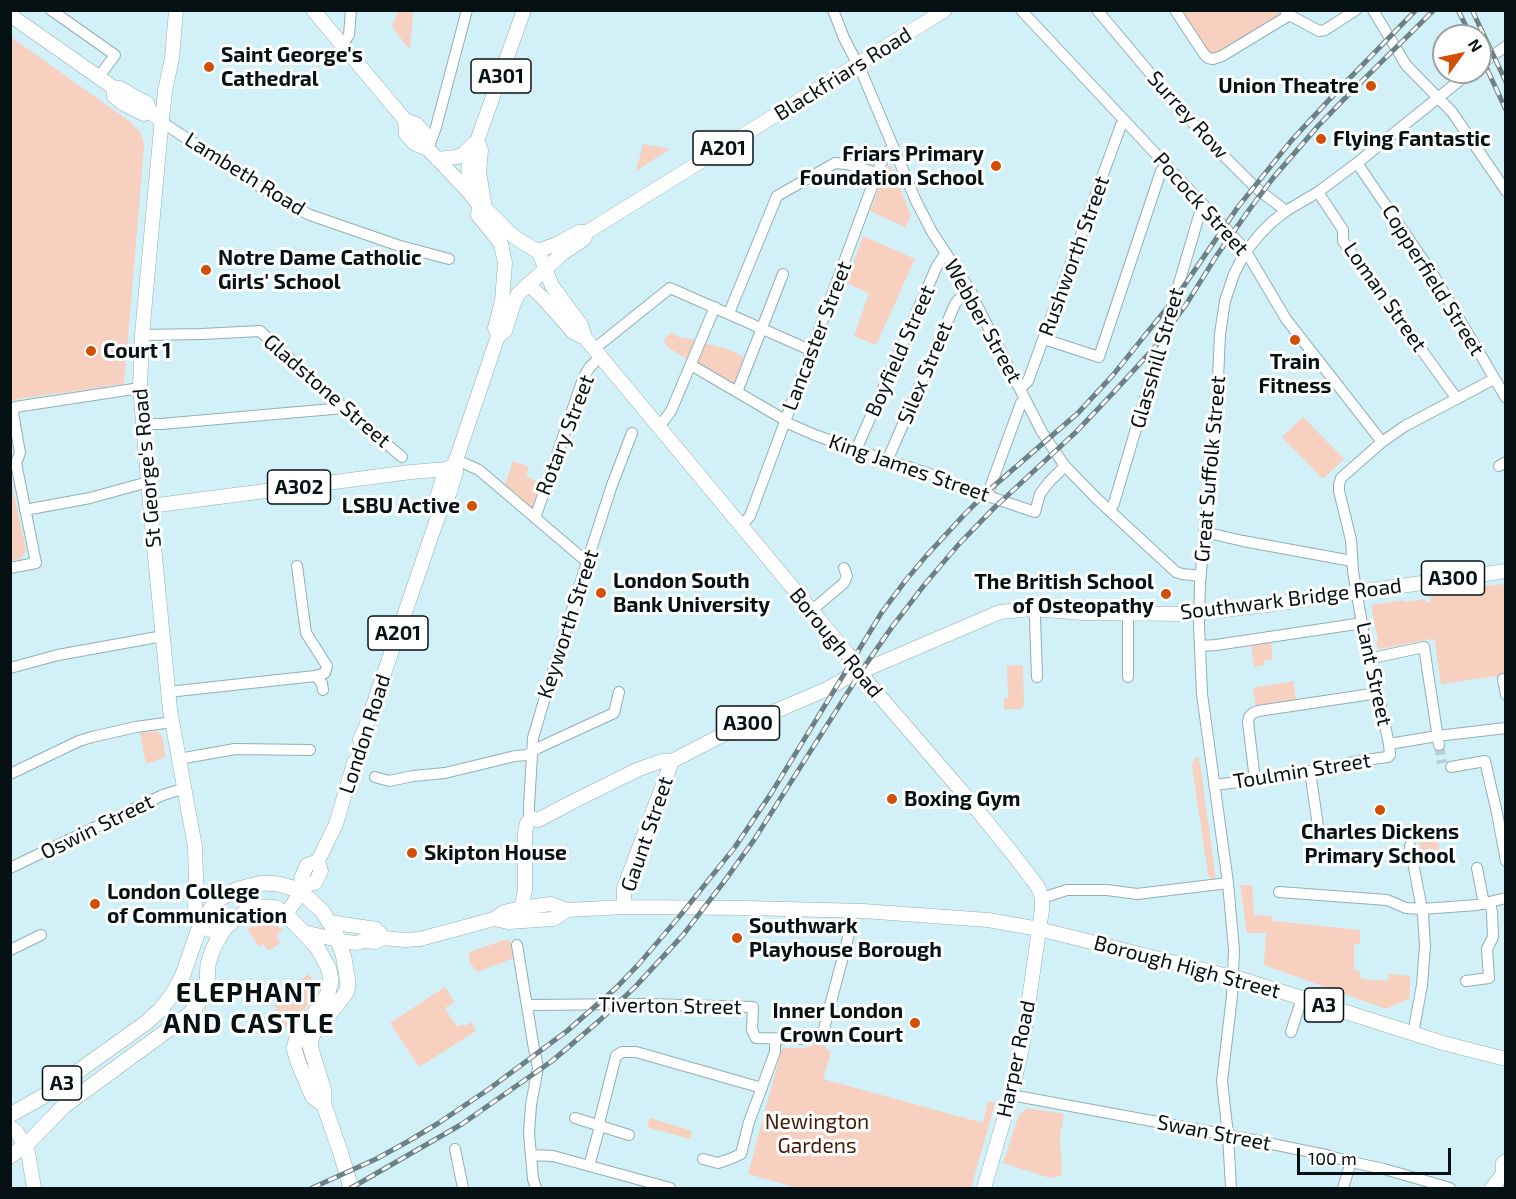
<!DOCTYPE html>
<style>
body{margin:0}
#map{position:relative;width:1516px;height:1199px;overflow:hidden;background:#d1f0f7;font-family:"Exo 2",sans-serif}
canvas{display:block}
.frame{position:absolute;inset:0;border:12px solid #061113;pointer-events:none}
.north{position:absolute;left:1432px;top:24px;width:60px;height:60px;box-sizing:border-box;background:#fff;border:2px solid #9ba0a1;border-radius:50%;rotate:57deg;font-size:16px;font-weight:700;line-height:24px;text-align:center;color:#061113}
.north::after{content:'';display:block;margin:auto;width:21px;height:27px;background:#d34f05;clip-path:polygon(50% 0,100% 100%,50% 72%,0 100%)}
.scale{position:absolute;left:1297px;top:1148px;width:154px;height:27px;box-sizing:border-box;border:3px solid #061113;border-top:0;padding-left:8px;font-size:18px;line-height:21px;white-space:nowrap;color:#061113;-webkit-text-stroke:4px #fff;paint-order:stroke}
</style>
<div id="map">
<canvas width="1516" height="1199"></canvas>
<div class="frame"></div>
<div class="north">N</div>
<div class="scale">100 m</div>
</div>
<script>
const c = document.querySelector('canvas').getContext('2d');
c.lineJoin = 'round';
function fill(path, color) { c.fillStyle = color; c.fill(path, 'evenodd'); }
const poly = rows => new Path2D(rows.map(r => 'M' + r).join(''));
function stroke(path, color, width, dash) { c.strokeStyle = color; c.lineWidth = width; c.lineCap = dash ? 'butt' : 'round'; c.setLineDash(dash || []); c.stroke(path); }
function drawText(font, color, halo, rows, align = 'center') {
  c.font = font + ' "Exo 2",sans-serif'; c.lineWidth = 6; c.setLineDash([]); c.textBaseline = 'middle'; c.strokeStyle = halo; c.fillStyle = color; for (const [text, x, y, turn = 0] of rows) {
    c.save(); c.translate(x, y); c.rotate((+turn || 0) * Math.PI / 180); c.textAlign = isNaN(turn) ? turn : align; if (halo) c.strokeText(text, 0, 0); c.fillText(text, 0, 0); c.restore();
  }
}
fill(poly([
 [1278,10,1279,15,1276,20,1218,55,1210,55,1180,11],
 [398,11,413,11,410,50,392,27],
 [11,37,129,121,139,131,143,139,144,147,124,384,11,400],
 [643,144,670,149,636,171],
 [891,166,911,216,905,227,870,211,886,168],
 [863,236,915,259,876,345,854,336,869,293,846,283],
 [672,332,678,337,697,340,688,360,669,348,664,342,665,338],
 [704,343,727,349,744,357,733,386,695,363],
 [1303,417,1344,459,1323,479,1282,437],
 [513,461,529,467,526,476,543,484,534,509,522,504,504,487],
 [10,476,26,550,22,558,11,561],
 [1505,584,1505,679,1498,680,1497,676,1441,684,1435,641,1430,639,1380,649,1377,647,1376,643,1378,640,1371,605,1403,600,1403,602,1425,599,1426,603,1430,602,1430,597,1465,592,1465,588],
 [1271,642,1273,659,1264,660,1264,665,1254,667,1251,645],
 [1023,665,1024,706,1021,709,1004,709,1004,698,1008,698,1007,666],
 [1293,681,1296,699,1256,706,1253,688],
 [157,731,162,736,166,757,146,764,140,733],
 [1198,757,1199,757,1216,880,1214,880,1209,877,1208,874,1192,766,1194,759],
 [1435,825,1439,850,1421,853,1417,828],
 [1240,885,1252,885,1254,915,1271,916,1273,921,1360,930,1360,944,1354,944,1354,970,1360,971,1361,979,1388,981,1389,974,1410,976,1410,998,1386,1009,1264,965,1266,933,1247,933],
 [265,924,275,925,283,930,276,935,281,943,268,951,263,944,259,947,247,929,252,927],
 [504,940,510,941,514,958,477,972,469,961,469,952],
 [309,974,316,985,312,999,308,1005,282,1031,281,1035,271,1031,262,1019,277,1009,274,1005,304,983,302,979],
 [445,987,455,1002,445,1008,451,1018,458,1027,462,1024,465,1026,471,1022,476,1031,419,1067,390,1023],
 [820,1043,831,1052,823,1079,983,1123,988,1101,995,1103,971,1188,798,1188,748,1174,782,1048,804,1048],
 [1028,1108,1064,1114,1060,1136,1062,1175,1050,1178,1003,1163,1019,1115],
 [650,1118,692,1131,690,1139,647,1127]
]), '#f8d0c0');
stroke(poly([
 [1439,745,1442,763]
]), '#b3cfd5', 10, [10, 5]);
const minor = poly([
 [51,10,115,55,99,77],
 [833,10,844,38,862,73,916,201,932,232,966,284,1042,432,1054,450,1065,466,1097,499,1176,572,1182,574,1201,576],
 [1021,10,1244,248,1286,319,1382,442],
 [1097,10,1181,110,1214,146,1256,188,1286,211],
 [1175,10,1204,54,1208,58,1213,59,1222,56,1288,16],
 [1285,10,1288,16,1293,17,1319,31,1325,30,1356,10],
 [1373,10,1406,65,1452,112,1506,191],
 [342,45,349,35,351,10],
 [1480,65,1506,46],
 [162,122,244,177,291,205,310,215,397,245,449,259],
 [428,149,436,127,467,10],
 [1357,163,1434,276,1506,398],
 [1318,192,1343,230,1343,241,1457,399],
 [729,313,777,196,835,163,847,164,877,173],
 [142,335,202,334,260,331,344,408,402,457],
 [1044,339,1099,357,1161,171,1167,165],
 [594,349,670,288,810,350],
 [691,365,785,420],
 [1020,389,1028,381,1121,125,1125,121],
 [737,392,783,274],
 [785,422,815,435,856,450,930,474,961,487,1035,512,1040,494,1049,482,1065,466],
 [143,424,161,424,344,408],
 [659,427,671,411,715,307],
 [856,450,937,266,943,257,946,254],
 [457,460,479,470,587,562],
 [887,461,955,304,958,300,972,293],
 [16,463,20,453,13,413,15,407,140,388],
 [1499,466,1506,462],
 [987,496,1021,403,1025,399],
 [25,510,90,498,148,482],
 [1110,511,1114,503,1201,209,1204,205],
 [535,518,583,379,589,368,601,356],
 [741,526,750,516,877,173,886,153,893,147],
 [1204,532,1243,541,1352,561],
 [10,568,36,563,16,463,11,464],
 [1033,609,1035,618,1037,677],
 [811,611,844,583,847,576,844,568],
 [1200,646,1216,645,1363,623],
 [1368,659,1424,647,1439,745],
 [10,668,58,655,163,636],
 [315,676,322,683,323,690],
 [1128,677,1128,614],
 [1503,679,1506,695],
 [168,692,315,676,325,673,327,666,306,633,297,566],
 [1389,744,1437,736,1506,728],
 [179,759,235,749,310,750],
 [1451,767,1485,761,1497,813,1506,861],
 [1310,771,1319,833],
 [10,774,79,741,92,737,136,727,172,722],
 [375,777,389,781,413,776,445,773,515,756,527,755,538,748,614,713,619,692],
 [1255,780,1248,722,1249,717,1253,713,1258,711,1378,693],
 [1214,785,1255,780,1310,771,1364,760,1388,757,1390,755,1389,744,1378,693,1368,659,1353,571,1351,540,1339,491,1339,485,1341,478,1382,442,1405,426,1494,379],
 [531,818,529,816,529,806,533,738,550,680,587,562,612,485,632,433],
 [1410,846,1423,915,1425,946,1422,985,1413,1034],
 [10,868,163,795,185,788],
 [1477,868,1484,904],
 [1279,892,1387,900,1406,908,1422,909,1477,905,1506,898],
 [1042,898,1067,890,1107,890,1137,894,1228,883],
 [517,945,534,1049,538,1067,531,1105,529,1133,533,1179,536,1188],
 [10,950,41,935],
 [1466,981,1489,978,1487,949,1493,937,1492,912,1490,903],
 [528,1005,647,1004,753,1007,752,1030,756,1038,800,1039,818,1037,824,1029,826,1021,850,930,851,911],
 [1291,1032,1302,998],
 [1011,1095,1228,1135,1326,1155,1351,1162,1384,1169,1450,1188],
 [575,1118,629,1135],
 [455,1149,463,1188],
 [531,1155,553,1156,670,1188],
 [703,1159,718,1163,730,1159,741,1154,749,1122,775,1052,775,1039],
 [589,1166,600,1126,600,1119,616,1056,622,1052,636,1052,762,1088],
 [1231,1188,1228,1135,1222,1081,1232,996,1234,950,1228,883,1202,694,1199,625,1200,583,1204,537,1216,424,1220,334,1225,301,1234,274,1246,251,1261,233,1272,222,1286,211,1318,192,1357,163,1470,72],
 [1343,1188,1351,1162]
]);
const major = poly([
 [176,10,172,58,165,91,160,139,142,335,140,388,152,526,170,710,195,847,196,876,195,910,197,917,201,923,205,928,211,930,225,928],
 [313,10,405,120,406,134,415,144,428,149,468,191,479,205,485,208,513,236,537,251,540,255,552,286,581,325,585,338,847,653,870,685,965,795,1012,853,1038,887,1042,898,1042,909,1022,1048,1011,1095,984,1188],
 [10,15,114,88,120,88,137,98,147,103,150,111,162,122],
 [114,88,114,96,124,104,144,114,150,111],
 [405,120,416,124,424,133,428,149],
 [477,141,481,150,479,172,485,208],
 [437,159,457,157,463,154,477,141,524,10],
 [468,191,469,149],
 [479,205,478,215,501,244,505,263,502,301,495,328,498,336],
 [537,251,557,244,579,232,587,232,945,10],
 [528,284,544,299,573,332,585,338],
 [442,505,437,497,444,475,448,469,454,464],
 [150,506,411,472,448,469],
 [306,885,301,879,307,865,318,861],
 [624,907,624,888,672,761],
 [521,908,525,891,525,832,527,823,531,818,538,820,578,799,639,769,662,761,672,761,734,729,827,689,848,677,1000,612,1033,609,1084,613,1187,614,1260,606,1506,571],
 [286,914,306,885,315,883,321,871,318,861,336,824,354,763,358,759,362,747,360,739,365,729,442,505,447,500,452,485,456,472,455,463,498,336,505,331,515,300,518,294,563,253,584,239,587,232],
 [494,919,508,922,553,919,567,910],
 [329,922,376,929,384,938],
 [303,932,347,942,357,943,363,941,375,942,384,938,405,940,420,939,494,919,504,912,521,908,551,904,567,910,624,907,747,908,863,911,988,920,1039,929,1244,980,1302,998,1443,1043,1506,1059],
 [10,1127,17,1132,28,1152,34,1188],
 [1492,1188,1503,1174,1503,1163,1506,1161]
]);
const highway = poly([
 [10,1115,42,1097,147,1022,160,1010,172,995,182,977,201,923,213,906,221,898,236,890,250,886,263,883,279,884,292,888,308,898,322,911,335,931,344,958,348,983,347,991,340,1001,317,1029,312,1036,310,1046,324,1091,324,1105,341,1154,351,1188],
 [10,1156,25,1146,64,1106,191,1013,204,995,207,982,208,964,213,949,221,934,225,928,235,919,247,911,257,907,270,907,276,908,286,914,317,947,329,969,331,981,328,993,322,1004,299,1032,294,1048,298,1062,313,1097,324,1105]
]);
stroke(minor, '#92afb6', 12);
stroke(major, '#92afb6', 15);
stroke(highway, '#92afb6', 16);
stroke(minor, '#fff', 10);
stroke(major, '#fff', 14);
stroke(highway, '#fff', 15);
const rail = poly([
 [1458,10,1471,36],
 [1472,10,1506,82],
 [1480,54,1506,110],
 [312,1188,376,1159,407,1142,437,1124,489,1089,567,1031,616,988,638,965,679,917,735,847,772,792,882,612,906,580,927,555,963,516,988,491,1078,413,1113,375,1179,293,1238,207,1291,141,1340,88,1416,10],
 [351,1188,462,1124,552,1061,599,1021,635,987,683,935,723,883,754,840,864,667,892,627,925,584,959,544,994,508,1076,432,1113,393,1155,347,1187,303,1217,255,1249,210,1273,178,1318,126,1352,91,1434,10]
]);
stroke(rail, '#6c8186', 5);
stroke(rail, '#fff', 3, [9]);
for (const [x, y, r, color] of [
 [209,67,6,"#d34f05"],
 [1371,86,6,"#d34f05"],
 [1321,139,6,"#d34f05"],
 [996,166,6,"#d34f05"],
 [206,270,6,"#d34f05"],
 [1295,340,6,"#d34f05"],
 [91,351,6,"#d34f05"],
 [472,506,6,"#d34f05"],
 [601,593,6,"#d34f05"],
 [1166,594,6,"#d34f05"],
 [892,799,6,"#d34f05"],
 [1380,810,6,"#d34f05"],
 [412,853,6,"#d34f05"],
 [95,904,6,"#d34f05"],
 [737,938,6,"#d34f05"],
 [915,1023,6,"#d34f05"]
]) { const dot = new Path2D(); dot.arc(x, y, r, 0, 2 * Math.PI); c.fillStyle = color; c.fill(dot); stroke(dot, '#fff', 2); }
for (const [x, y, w] of [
 [501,76,60],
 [723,148,60],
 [299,487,63],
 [1453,578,63],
 [398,633,60],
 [748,723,63],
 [1324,1005,39],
 [62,1083,39]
]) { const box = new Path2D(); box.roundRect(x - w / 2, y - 17, w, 34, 4.5); c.fillStyle = '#fff'; c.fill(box); stroke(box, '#061113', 1.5); }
drawText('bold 20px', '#061113', null, [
 ["A301",501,76],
 ["A201",723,148],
 ["A302",299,487],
 ["A300",1453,578],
 ["A201",398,633],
 ["A300",748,723],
 ["A3",1324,1005],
 ["A3",62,1083]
]);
drawText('bold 21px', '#061113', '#fff', [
 ["Saint George's",221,55],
 ["Cathedral",221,79],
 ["Union Theatre",1359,86,"right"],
 ["Flying Fantastic",1333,139],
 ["Friars Primary",984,154,"right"],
 ["Foundation School",984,178,"right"],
 ["Notre Dame Catholic",218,258],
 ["Girls' School",218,282],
 ["Court 1",103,351],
 ["Train",1295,362,"center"],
 ["Fitness",1295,386,"center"],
 ["LSBU Active",460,506,"right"],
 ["London South",613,581],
 ["Bank University",613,605],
 ["The British School",1154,582,"right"],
 ["of Osteopathy",1154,606,"right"],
 ["Boxing Gym",904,799],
 ["Charles Dickens",1380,832,"center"],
 ["Primary School",1380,856,"center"],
 ["Skipton House",424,853],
 ["London College",107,892],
 ["of Communication",107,916],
 ["Southwark",749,926],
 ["Playhouse Borough",749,950],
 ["Inner London",903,1011,"right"],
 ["Crown Court",903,1035,"right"]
], 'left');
drawText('21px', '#061113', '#fff', [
 ["Blackfriars Road",843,74,-32],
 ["Surrey Row",1188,115,48],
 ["Lambeth Road",245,174,32],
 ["Pocock Street",1201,204,48],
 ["Rushworth Street",1074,256,-70],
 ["Copperfield Street",1433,280,58],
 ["Loman Street",1385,297,55],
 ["Webber Street",983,321,61],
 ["Lancaster Street",817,336,-69],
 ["Boyfield Street",900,351,-66],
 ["Glasshill Street",1157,358,-74],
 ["Silex Street",925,373,-67],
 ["Gladstone Street",327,391,41],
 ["Rotary Street",565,435,-69],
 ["St George's Road",147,468,-95],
 ["King James Street",909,468,19],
 ["Great Suffolk Street",1210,469,-85],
 ["Southwark Bridge Road",1291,599,-7],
 ["Keyworth Street",568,624,-72],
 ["Borough Road",836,643,51],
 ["Lant Street",1374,674,78],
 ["London Road",365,734,-72],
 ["Toulmin Street",1302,771,-9],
 ["Oswin Street",97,827,-26],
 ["Gaunt Street",647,834,-71],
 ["Borough High Street",1187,967,15],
 ["Tiverton Street",670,1006,1],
 ["Harper Road",1016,1059,-78],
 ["Swan Street",1214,1133,11]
]);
drawText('21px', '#481905', '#fff', [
 ["Newington",817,1122],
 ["Gardens",817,1146]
]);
c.letterSpacing = '1.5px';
drawText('bold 27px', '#061113', '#fff', [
 ["ELEPHANT",249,993],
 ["AND CASTLE",249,1024]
]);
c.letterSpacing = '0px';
</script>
